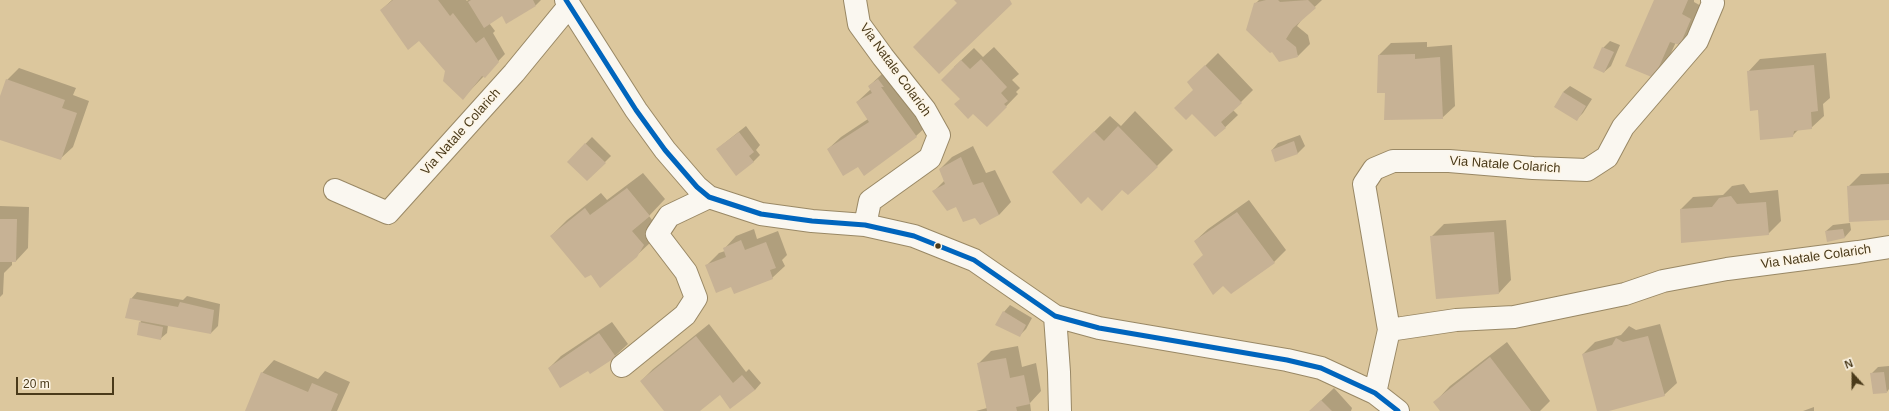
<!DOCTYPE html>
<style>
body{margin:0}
#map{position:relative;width:1889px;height:411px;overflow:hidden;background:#dcc79d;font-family:Helvetica,sans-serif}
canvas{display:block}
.north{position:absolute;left:1833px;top:355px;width:40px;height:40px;-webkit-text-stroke:3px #fdf5e6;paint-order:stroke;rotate:339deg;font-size:11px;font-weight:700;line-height:16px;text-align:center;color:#4a3a1a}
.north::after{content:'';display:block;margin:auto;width:14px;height:18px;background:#4a3a1a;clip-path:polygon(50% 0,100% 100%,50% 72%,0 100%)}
.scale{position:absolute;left:16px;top:377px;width:98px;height:18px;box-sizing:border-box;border:2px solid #4a3a1a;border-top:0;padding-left:5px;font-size:12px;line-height:14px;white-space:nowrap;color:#4a3a1a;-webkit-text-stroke:3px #fdf5e6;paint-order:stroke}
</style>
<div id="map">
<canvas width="1889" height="411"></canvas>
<div class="north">N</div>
<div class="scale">20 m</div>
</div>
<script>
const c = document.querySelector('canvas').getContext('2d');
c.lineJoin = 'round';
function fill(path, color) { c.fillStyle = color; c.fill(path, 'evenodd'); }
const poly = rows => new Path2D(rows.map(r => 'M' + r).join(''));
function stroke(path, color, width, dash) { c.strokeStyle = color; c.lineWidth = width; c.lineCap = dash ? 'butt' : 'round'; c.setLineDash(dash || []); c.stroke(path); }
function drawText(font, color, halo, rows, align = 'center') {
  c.font = font + ' Helvetica,sans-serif'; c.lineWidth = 3; c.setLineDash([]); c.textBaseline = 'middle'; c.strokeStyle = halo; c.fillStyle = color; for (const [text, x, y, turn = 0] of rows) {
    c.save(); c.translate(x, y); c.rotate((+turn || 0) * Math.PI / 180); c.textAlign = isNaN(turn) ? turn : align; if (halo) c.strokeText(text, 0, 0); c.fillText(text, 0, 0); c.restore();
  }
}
fill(poly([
 [392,0,466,0,467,1,468,0,541,0,536,5,507,22,502,15,489,23,495,31,493,33,505,54,463,98,446,70,420,39,381,10],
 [1259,0,1322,0,1303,18,1297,26,1308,35,1310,44,1298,56,1255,4],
 [1655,0,1694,0,1694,2,1703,7,1693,32,1680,44,1676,42,1666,64,1654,77],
 [1610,41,1620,45,1611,66,1604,72,1603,48],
 [1427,42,1427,47,1452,45,1455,106,1442,118,1386,92,1379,55,1391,43],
 [994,47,1019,74,1012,80,1020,88,1016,92,1018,94,987,126,961,98,954,67,974,48,983,57],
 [1218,53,1253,90,1233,110,1238,115,1216,136,1194,90,1189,82],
 [1826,53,1830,98,1823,104,1824,116,1811,128,1799,129,1792,136,1748,72,1760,59],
 [891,67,929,124,916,136,864,175,858,166,828,149,841,137,868,119,857,102,871,89,869,86,882,74],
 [19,68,76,88,73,95,89,101,73,147,60,159,0,139,0,99,7,80],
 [1570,86,1592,99,1583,113,1576,120,1563,92],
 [1135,111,1173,150,1157,166,1122,189,1088,196,1053,172,1110,116,1121,126],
 [746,126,760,145,756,150,760,155,753,162,717,149],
 [1300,135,1305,146,1298,153,1275,160,1272,150,1278,143],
 [592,137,611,156,587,180,568,162],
 [973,146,986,173,995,170,1011,202,999,215,976,216,934,191,945,180,940,169,952,157],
 [643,173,665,199,649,216,659,229,653,240,636,256,591,274,551,236,567,220,601,193,607,200],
 [1889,173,1889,219,1848,187,1861,174],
 [1744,184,1750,193,1778,190,1781,221,1768,234,1681,209,1693,197,1723,195,1732,186],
 [1249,200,1286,250,1274,262,1204,255,1195,241,1208,229],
 [0,206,29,207,28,248,16,261,12,261,12,265,4,273,3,294,0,297],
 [1506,220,1511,280,1499,293,1431,237,1444,224],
 [1850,223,1851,230,1845,237,1826,231,1833,225],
 [754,229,757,239,778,231,787,255,782,260,785,266,772,278,731,286,706,266,719,253,725,251,724,249,736,236],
 [137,292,183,300,187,296,220,304,218,326,211,333,168,325,167,333,160,339,138,334,141,320,131,299],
 [1010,305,1032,318,1026,329,1019,336,1004,312],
 [612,322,628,344,615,356,588,369,549,368,561,356],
 [709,324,746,372,749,369,761,383,755,390,720,394,699,411,665,411,641,381,653,369],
 [1660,324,1677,383,1664,395,1605,411,1598,411,1583,354,1595,342,1621,335,1629,326,1636,330],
 [1507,342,1550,401,1540,411,1442,411,1435,402,1450,386],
 [1018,346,1022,367,1036,363,1041,391,1030,403,1031,411,976,411,987,408,978,364,991,351],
 [274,360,318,379,325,371,350,382,337,411,246,411,262,373],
 [1889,366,1889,389,1887,392,1871,374,1878,367],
 [1334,388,1352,408,1351,411,1310,411],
 [1814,407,1814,411,1803,411]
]), '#0003');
fill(poly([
 [393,0,438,0,450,16,453,13,476,43,484,37,499,62,485,78,482,76,463,100,443,81,445,71,419,41,408,50,380,10],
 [471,0,533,0,536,6,506,24,502,16,484,28,468,2],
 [954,0,1010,0,1012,4,939,74,913,47,957,3],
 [1266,0,1278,0,1280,2,1308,0,1316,8,1293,28,1286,39,1296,47,1298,57,1279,62,1272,52,1270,53,1246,30,1254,3],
 [1654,0,1688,0,1682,14,1691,19,1680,45,1670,42,1654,78,1625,66],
 [1602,47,1614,52,1604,73,1593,68],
 [1415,54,1415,59,1440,57,1443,119,1384,120,1385,93,1377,93,1378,55],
 [981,59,1007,87,1001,93,1008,101,1004,104,1007,107,987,127,973,114,968,119,954,104,960,99,941,80,961,60,970,69],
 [1205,65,1242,103,1221,122,1226,128,1215,137,1192,114,1186,120,1174,108,1193,90,1187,82],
 [1814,65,1818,111,1811,112,1812,129,1794,131,1793,137,1760,140,1758,110,1750,111,1747,71],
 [6,79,65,100,62,108,77,113,61,160,0,140,0,96],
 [878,79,884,87,881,87,917,137,864,176,858,167,843,176,827,149,869,122,856,102,872,93,868,86],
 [1563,92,1586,106,1577,121,1554,107],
 [1118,126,1158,167,1128,195,1122,190,1102,211,1088,197,1081,204,1052,172,1094,131,1104,141],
 [739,132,754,152,749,156,754,162,736,176,716,149],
 [1294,141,1298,154,1275,162,1271,150],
 [585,143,606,163,587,181,567,162],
 [961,157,973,185,983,182,999,215,980,225,975,218,963,222,956,207,947,211,932,191,945,184,939,169],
 [1889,184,1889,220,1849,222,1847,186],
 [627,188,650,216,632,231,644,245,637,257,600,288,591,275,585,278,550,236,585,208,590,215],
 [1731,196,1737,204,1766,202,1769,235,1681,243,1680,209,1712,207,1719,198],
 [1237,212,1275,263,1231,294,1223,286,1213,295,1193,264,1203,255,1194,241],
 [0,219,17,219,16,262,0,262],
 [1843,229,1845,238,1827,242,1825,231],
 [1494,232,1499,294,1436,299,1430,236],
 [741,240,745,250,766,242,776,268,770,270,773,279,734,294,731,287,716,293,705,265,726,257,723,248],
 [130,298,178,307,180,302,214,310,211,334,125,318],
 [1003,311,1026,325,1020,337,995,325],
 [139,322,163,327,161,340,137,335],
 [599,333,616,357,590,374,588,371,560,388,548,368],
 [696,336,733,383,742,375,755,390,730,409,720,395,700,411,664,411,640,381],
 [1648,336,1665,396,1609,411,1597,411,1582,354,1612,345,1616,338,1623,342],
 [1490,357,1531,411,1440,411,1433,402],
 [1006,358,1010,378,1024,375,1030,404,1016,407,1017,411,987,411,977,363],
 [261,372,308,392,312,383,338,394,331,411,245,411],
 [1884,372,1887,393,1873,394,1870,373],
 [1321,400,1332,411,1309,411]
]), '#c7b295');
const minor = poly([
 [566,0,636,110,665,150,697,187,709,197,761,214,812,221,865,225,914,236,974,260,1055,316,1099,328,1287,360,1321,368,1375,393,1398,411],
 [855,0,859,24,883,57,925,110,939,135,930,158,870,201,865,225],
 [335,190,388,213,514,73,569,6],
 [1055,316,1059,372,1060,411],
 [1389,330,1456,320,1514,317,1625,294,1663,281,1727,269,1858,252,1889,247],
 [622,366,685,315,696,298,686,272,657,234,669,216,709,197],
 [1375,393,1389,330,1364,184,1374,169,1393,161,1449,161,1533,168,1587,170,1607,157,1623,127,1697,41,1713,3,1712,0]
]);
stroke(minor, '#998865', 24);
stroke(minor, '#faf7f0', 22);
stroke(poly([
 [566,0,636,110,665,150,697,187,709,197,761,214,812,221,865,225,914,236,974,260,1055,316,1099,328,1287,360,1321,368,1375,393,1398,411]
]), '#0065bd', 5);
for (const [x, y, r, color] of [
 [938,246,3.5,"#4a3a1a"]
]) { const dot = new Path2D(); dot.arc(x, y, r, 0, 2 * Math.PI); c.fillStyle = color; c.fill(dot); stroke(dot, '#fdf5e6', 1.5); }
drawText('13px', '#4a3a1a', '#fdf5e6', [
 ["Via Natale Colarich",895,70,54],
 ["Via Natale Colarich",461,132,-48],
 ["Via Natale Colarich",1505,165,4],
 ["Via Natale Colarich",1816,257,-8]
]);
</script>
